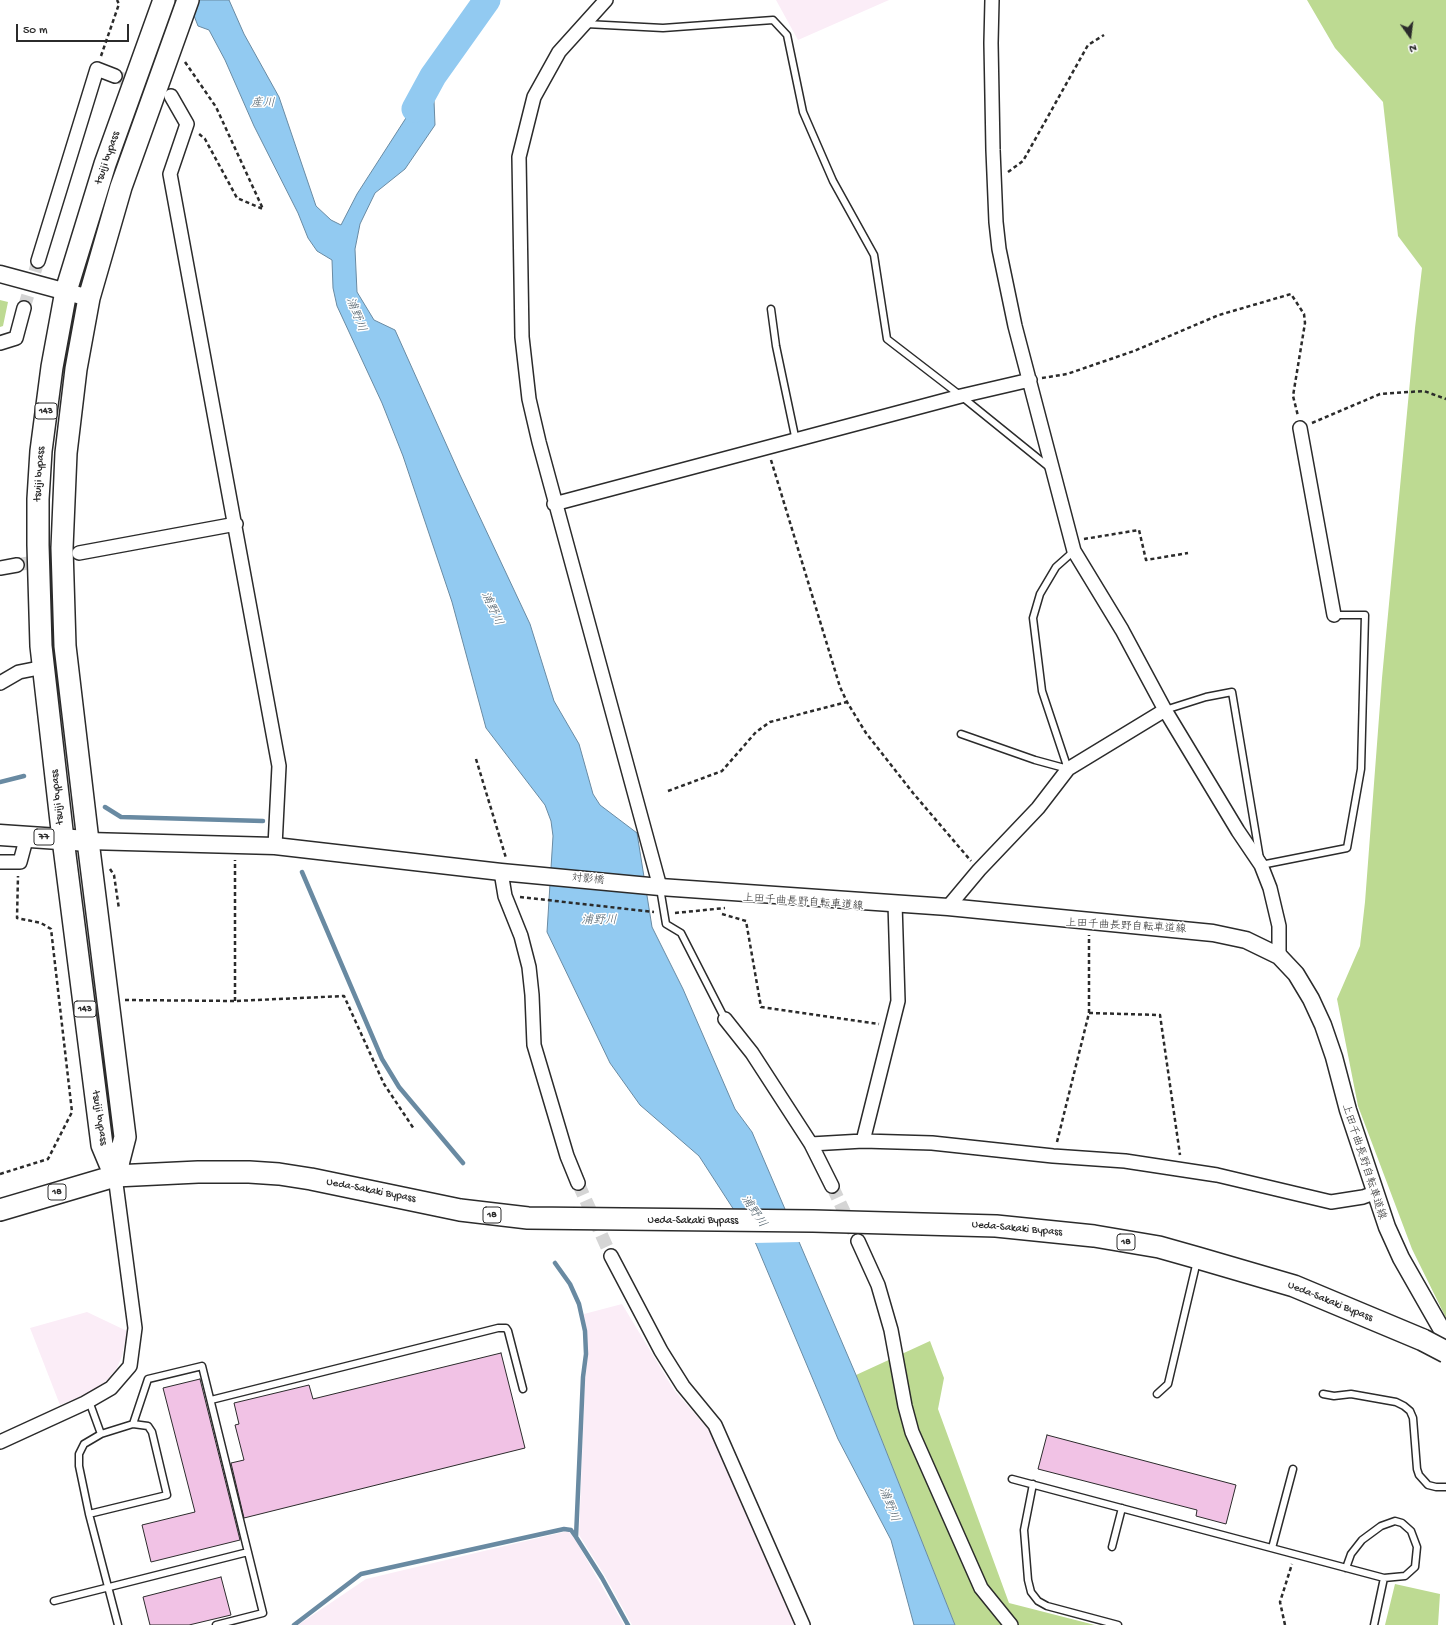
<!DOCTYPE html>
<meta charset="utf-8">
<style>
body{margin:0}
#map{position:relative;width:1446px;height:1625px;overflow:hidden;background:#fff;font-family:"Gochi Hand",sans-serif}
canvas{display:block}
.north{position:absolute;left:1390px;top:16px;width:40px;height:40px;-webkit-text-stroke:3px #fff;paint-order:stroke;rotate:166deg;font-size:11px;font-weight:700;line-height:16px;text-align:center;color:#2b2b2b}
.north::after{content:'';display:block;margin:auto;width:14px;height:18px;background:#2b2b2b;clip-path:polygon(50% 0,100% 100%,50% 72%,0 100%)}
.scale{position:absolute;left:16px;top:24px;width:113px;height:18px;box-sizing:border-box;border:2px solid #2b2b2b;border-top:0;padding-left:5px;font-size:12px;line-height:14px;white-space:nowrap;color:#2b2b2b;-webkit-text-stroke:3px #fff;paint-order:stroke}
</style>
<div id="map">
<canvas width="1446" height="1625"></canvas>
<div class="north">N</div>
<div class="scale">50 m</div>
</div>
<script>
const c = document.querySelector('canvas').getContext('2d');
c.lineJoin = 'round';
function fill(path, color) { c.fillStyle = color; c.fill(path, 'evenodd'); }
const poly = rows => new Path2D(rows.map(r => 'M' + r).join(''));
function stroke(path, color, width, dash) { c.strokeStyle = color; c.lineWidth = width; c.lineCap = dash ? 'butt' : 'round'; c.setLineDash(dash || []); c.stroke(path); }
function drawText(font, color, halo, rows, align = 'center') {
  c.font = font + ' "Gochi Hand","Klee One",sans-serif'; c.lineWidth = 3; c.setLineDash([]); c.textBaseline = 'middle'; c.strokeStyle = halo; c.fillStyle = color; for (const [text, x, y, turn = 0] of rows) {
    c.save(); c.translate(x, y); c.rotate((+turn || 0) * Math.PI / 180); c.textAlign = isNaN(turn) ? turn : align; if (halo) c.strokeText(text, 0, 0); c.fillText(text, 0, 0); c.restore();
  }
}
fill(poly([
 [776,0,889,0,798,40],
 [622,1304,674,1390,708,1429,715,1440,753,1530,796,1625,632,1625,605,1576,579,1535,585,1379,588,1355,584,1314],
 [87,1312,127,1331,122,1356,117,1368,106,1381,91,1392,60,1405,30,1328],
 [568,1531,575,1539,624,1625,298,1625,366,1579]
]), '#fbedf7');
fill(poly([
 [1307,0,1446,0,1446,1318,1412,1249,1358,1106,1337,999,1360,946,1365,902,1382,678,1415,328,1422,268,1398,236,1383,102,1335,48],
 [0,300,8,302,3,326,0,327],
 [930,1341,944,1378,938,1409,1009,1603,1095,1625,955,1625,856,1375],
 [1395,1584,1440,1594,1438,1625,1385,1625]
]), '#bdda92');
const water = poly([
 [188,0,229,0,244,34,279,97,316,206,331,220,341,225,357,194,433,76,435,125,405,169,375,193,360,224,355,249,357,292,374,320,395,330,460,475,530,624,554,701,579,744,593,794,600,805,637,833,652,927,683,989,735,1109,752,1132,856,1375,955,1625,914,1625,891,1540,838,1439,756,1244,699,1156,640,1105,610,1063,547,932,553,836,551,821,545,805,486,728,452,602,403,456,382,403,337,306,333,288,332,260,317,251,308,238,298,213,254,126,225,60,209,30,198,26,188,0]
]);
fill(water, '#92caf1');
stroke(water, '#698aa2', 1);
fill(poly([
 [731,1210,787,1210,801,1242,753,1243]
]), '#fff');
stroke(poly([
 [0,782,24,776],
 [105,807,121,817,263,821],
 [302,872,382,1059,399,1087,463,1163],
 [555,1263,570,1284,579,1304,585,1331,586,1354,583,1377,576,1537,602,1578,628,1625],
 [294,1625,361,1574,564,1529,571,1530,576,1537]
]), '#698aa2', 4.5);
stroke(poly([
 [415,109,433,76,487,0]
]), '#92caf1', 27);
const building = poly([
 [501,1353,525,1448,244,1518,231,1463,244,1460,235,1425,239,1424,234,1403,309,1385,313,1399,501,1353],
 [200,1379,240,1540,151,1562,142,1525,195,1512,163,1388,200,1379],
 [1047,1435,1236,1485,1226,1524,1196,1516,1197,1510,1038,1469,1047,1435],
 [221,1577,231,1615,189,1625,150,1625,143,1597,221,1577]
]);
fill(building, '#f1c2e5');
stroke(building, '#2b2b2b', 1);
stroke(poly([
 [115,76,162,93],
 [24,308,38,261],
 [17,565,70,555],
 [578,1183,611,1256],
 [832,1186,858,1241]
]), '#d5d5d5', 13, [13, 6]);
const service = poly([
 [586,24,663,28,773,20,787,35,803,112,833,181,874,255,887,339,961,396,1050,468],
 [771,309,776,346,796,441],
 [1165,710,1206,697,1232,692,1261,865,1347,848,1361,769,1365,615,1334,615],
 [961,734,1035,760,1068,769],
 [1068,769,1042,691,1033,618,1040,594,1056,567,1074,551],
 [660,888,666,924,681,933,725,1019],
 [1157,1394,1168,1384,1197,1261],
 [1323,1394,1334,1396,1351,1394,1396,1402,1404,1406,1410,1411,1413,1418,1417,1469,1419,1475,1428,1485,1436,1487,1446,1487],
 [211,1400,498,1328,506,1328,508,1331,523,1389],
 [89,1401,101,1434],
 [133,1424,148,1379,202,1366,263,1613,216,1625],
 [1012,1479,1384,1578,1405,1576,1415,1567,1417,1547,1411,1531,1402,1523,1395,1521,1381,1526,1362,1540,1351,1554,1346,1568],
 [1033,1484,1024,1530,1028,1580,1031,1592,1038,1601,1047,1606,1118,1625],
 [89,1514,167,1495,152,1432,148,1426,133,1424,101,1434,84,1444,79,1454,79,1466,89,1514,118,1625],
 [1112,1547,1122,1508],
 [1272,1548,1293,1469],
 [54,1601,248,1552],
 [1374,1625,1384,1578]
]);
const minor = poly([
 [606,0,559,52,534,97,519,157,522,337,529,399,539,442,660,887],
 [992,0,991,43,993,150,996,222,999,249,1015,326,1074,551,1122,630,1165,710,1238,831,1261,865,1270,888,1279,926,1279,956],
 [171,96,187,124,170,174,279,766,275,846],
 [38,261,97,69,115,76],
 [0,343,16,338,24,308],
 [1300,428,1334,615],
 [554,504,961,396,1030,380],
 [79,553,236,524],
 [0,568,17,565],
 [0,683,19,672,44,667],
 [0,862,20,862,27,836],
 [501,872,505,896,521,936,529,967,532,995,534,1045,567,1156,578,1183],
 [948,907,979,870,1038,808,1068,769,1165,710],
 [725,1019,752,1053,811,1144,832,1186],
 [863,1141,898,1001,895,903],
 [811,1144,863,1141,932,1143,1053,1156,1125,1161,1217,1175,1331,1202,1363,1197,1374,1193],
 [858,1241,878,1285,891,1330,905,1406,912,1432,981,1588,1011,1625],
 [611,1256,661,1351,683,1386,715,1425,803,1625],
 [0,1442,85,1403,111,1388,130,1366,135,1328,115,1176]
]);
const tertiary = poly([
 [0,274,89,298],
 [88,841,275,846,501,872,660,887,948,907,1213,933,1246,940,1279,956,1296,974,1311,999,1323,1025,1334,1057,1348,1110,1387,1227,1401,1258,1446,1337]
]);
const primary = poly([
 [0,835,88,841]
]);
const trunk = poly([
 [115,1176,102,1145,63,839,41,646,38,545,38,499,41,451,52,367,66,291,105,164,164,0],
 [115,1176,125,1137,88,841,65,646,62,548,66,453,76,369,89,298,121,187,188,0],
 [0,1210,115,1176,198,1172,249,1172,279,1174,311,1179,460,1210,528,1218,813,1221,996,1226,1094,1236,1159,1247,1198,1258,1294,1286,1423,1340]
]);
stroke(service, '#2b2b2b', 9);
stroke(minor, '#2b2b2b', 16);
stroke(tertiary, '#2b2b2b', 19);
stroke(primary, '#2b2b2b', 23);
stroke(trunk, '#2b2b2b', 24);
stroke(poly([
 [101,56,119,4,117,0],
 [185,62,216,107,263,209,237,198,205,139,198,133],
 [1008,172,1023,161,1088,45,1104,35],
 [1042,378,1067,374,1134,351,1219,315,1291,294,1304,314,1305,323,1293,396,1298,416],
 [1312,423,1380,394,1424,391,1446,399],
 [771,460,840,687,847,702,866,733,913,793,971,861],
 [1084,539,1139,530,1146,560,1188,553],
 [476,759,506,858],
 [668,791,722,771,756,732,770,722,847,702],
 [110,869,114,875,119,909],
 [520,897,654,912],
 [675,913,725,908],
 [722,914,746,921,761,1007,879,1024],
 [125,1000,235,1001,344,996,384,1084,414,1129],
 [235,1001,235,860],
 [1089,1013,1160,1015,1180,1155],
 [1057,1142,1089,1013,1089,935],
 [0,1174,48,1159,72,1112,51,929,41,923,17,918,18,876],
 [1285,1625,1280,1602,1292,1564]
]), '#2b2b2b', 2.5, [4, 3]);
stroke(service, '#fff', 6);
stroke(minor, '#fff', 13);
stroke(tertiary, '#fff', 16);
stroke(primary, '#fff', 20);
stroke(trunk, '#fff', 21);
const trunkBridge = poly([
 [1423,1340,1446,1352]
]);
stroke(trunkBridge, '#2b2b2b', 24, []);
stroke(trunkBridge, '#fff', 21);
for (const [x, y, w] of [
 [46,411,22],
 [44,837,20],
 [85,1009,22],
 [57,1192,18],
 [492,1215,18],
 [1126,1242,18]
]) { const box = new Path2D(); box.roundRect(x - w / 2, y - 8, w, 16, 3); c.fillStyle = '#fff'; c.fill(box); stroke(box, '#2b2b2b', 1); }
drawText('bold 10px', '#2b2b2b', null, [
 ["143",46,411],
 ["77",44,837],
 ["143",85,1009],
 ["18",57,1192],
 ["18",492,1215],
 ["18",1126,1242]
]);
drawText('11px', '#2b2b2b', '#fff', [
 ["tsuiji bypass",108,158,-71],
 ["tsuiji bypass",40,474,-86],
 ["tsuiji bypass",58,797,-96],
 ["対影橋",588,880,5],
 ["上田千曲長野自転車道線",803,903,4],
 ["上田千曲長野自転車道線",1126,927,3],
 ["tsuiji bypass",99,1118,81],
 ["上田千曲長野自転車道線",1363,1162,72],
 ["Ueda-Sakaki Bypass",371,1191,11],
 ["Ueda-Sakaki Bypass",693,1221],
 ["Ueda-Sakaki Bypass",1017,1229,5],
 ["Ueda-Sakaki Bypass",1330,1302,22]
]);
drawText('italic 12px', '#4a5b66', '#fff', [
 ["産川",263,104],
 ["浦野川",355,315,69],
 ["浦野川",491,609,65],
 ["浦野川",599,921],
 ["浦野川",753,1212,56],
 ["浦野川",888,1505,69]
]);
</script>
